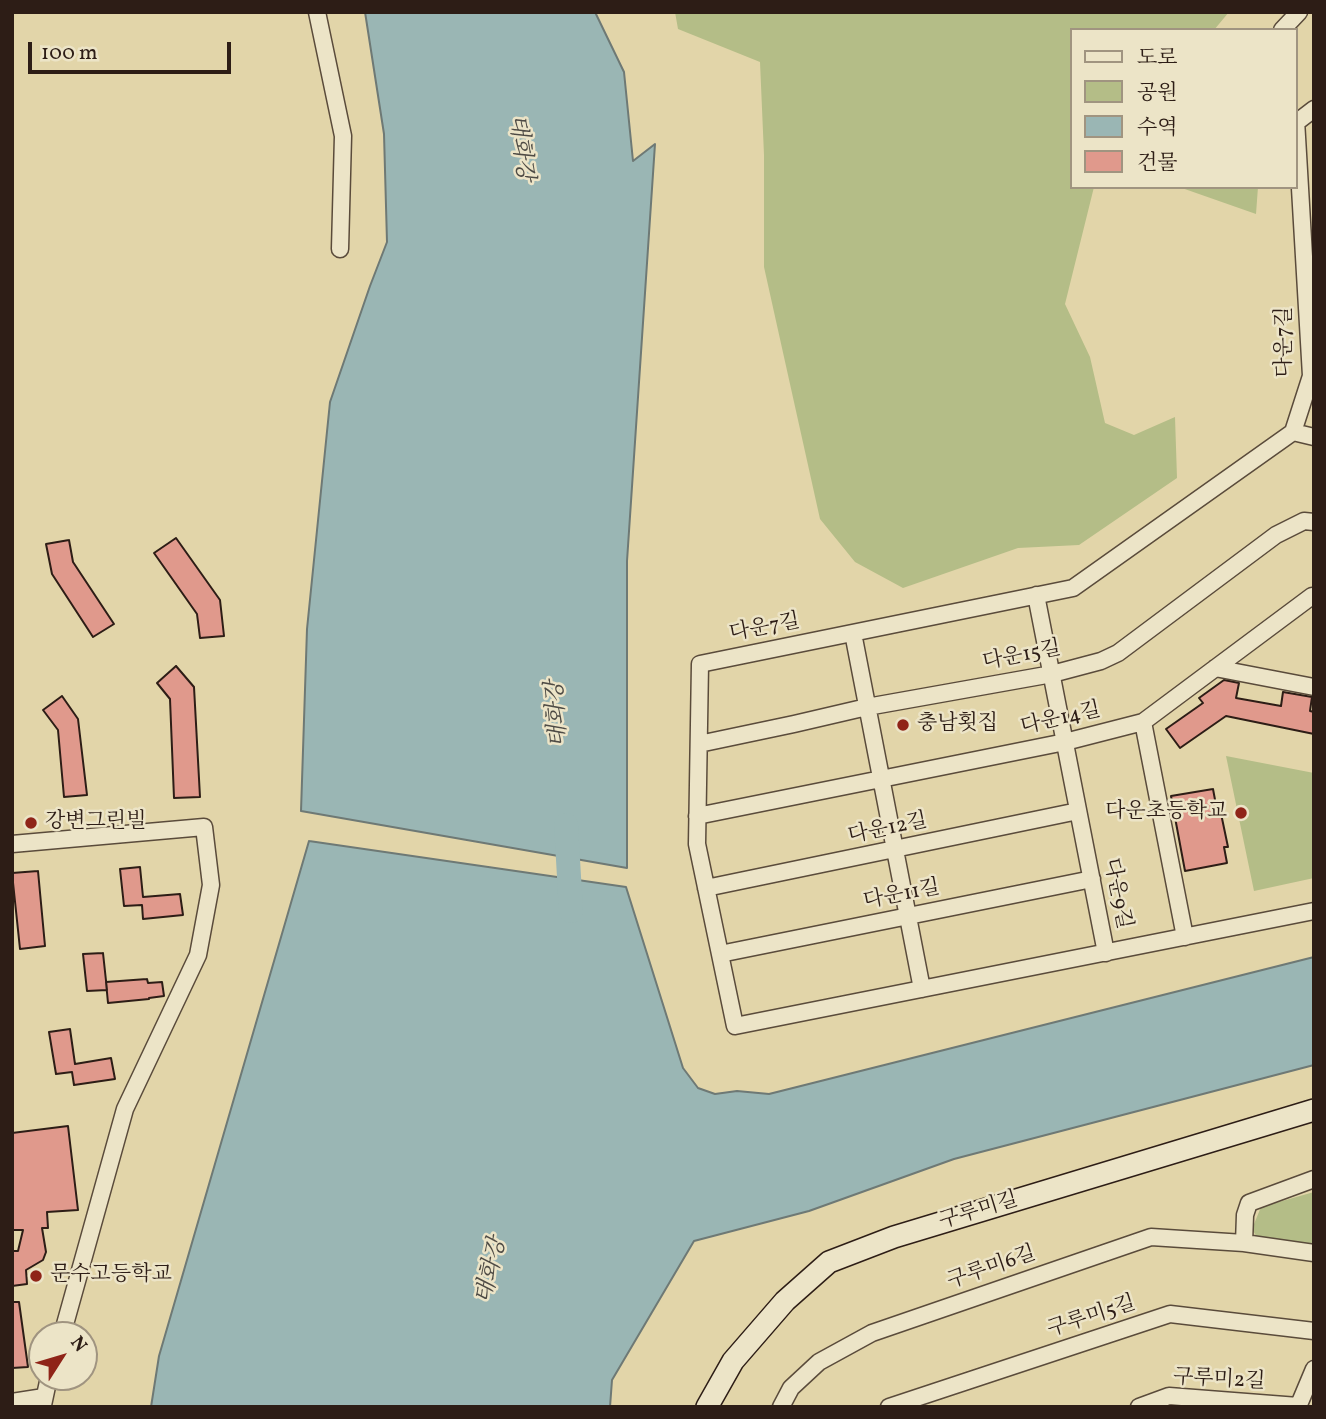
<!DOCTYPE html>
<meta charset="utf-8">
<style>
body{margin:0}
#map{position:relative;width:1326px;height:1419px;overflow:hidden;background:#e2d5a9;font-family:Vollkorn,"Noto Serif KR",serif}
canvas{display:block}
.frame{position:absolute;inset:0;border:14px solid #2d1d16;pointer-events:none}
.legend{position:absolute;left:1070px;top:28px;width:228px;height:161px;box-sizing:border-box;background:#ece4c7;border:2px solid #a09480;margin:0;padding:9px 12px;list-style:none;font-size:21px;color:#2d1d16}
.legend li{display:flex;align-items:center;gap:14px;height:35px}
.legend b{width:35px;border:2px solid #a09480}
.north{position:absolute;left:28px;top:1321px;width:70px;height:70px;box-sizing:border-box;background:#ece4c7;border:2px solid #a09480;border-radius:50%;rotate:53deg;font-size:19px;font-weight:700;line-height:28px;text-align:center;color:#2d1d16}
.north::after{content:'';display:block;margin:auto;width:24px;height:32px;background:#8f2418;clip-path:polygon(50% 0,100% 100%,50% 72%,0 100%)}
.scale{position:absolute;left:28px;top:42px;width:203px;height:32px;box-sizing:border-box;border:4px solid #2d1d16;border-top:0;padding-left:9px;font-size:21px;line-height:24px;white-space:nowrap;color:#2d1d16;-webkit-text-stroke:5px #ece4c7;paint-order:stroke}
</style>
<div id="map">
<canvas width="1326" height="1419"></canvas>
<div class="frame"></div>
<ul class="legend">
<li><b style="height:9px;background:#ece4c7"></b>도로</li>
<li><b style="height:19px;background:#b4bd87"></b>공원</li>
<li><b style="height:19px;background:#9ab6b4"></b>수역</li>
<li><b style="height:19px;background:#e0998c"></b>건물</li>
</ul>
<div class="north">N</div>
<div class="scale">100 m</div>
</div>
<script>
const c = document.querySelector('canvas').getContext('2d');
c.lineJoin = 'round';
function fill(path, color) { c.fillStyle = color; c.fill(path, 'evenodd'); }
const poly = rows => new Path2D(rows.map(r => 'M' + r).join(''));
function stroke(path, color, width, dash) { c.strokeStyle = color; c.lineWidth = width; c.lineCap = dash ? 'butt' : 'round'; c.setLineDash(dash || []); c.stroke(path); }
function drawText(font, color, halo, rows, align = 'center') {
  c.font = font + ' Vollkorn,"Noto Serif KR",serif'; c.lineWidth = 5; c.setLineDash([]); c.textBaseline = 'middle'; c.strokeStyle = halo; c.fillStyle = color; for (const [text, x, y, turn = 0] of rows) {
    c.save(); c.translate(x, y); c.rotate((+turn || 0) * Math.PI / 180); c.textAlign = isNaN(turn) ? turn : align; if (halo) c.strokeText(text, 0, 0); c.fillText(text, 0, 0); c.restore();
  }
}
fill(poly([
 [675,12,1229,12,1214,30,1072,30,1072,187,1094,187,1065,304,1090,357,1105,423,1134,435,1175,417,1177,478,1079,545,1018,548,903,588,855,562,820,519,764,267,764,155,760,62,678,29],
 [1179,187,1258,187,1256,214],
 [1226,756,1314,773,1314,878,1254,891],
 [1314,1192,1314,1246,1258,1239,1252,1229,1261,1207]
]), '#b4bd87');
const water = poly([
 [365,12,595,12,624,72,633,161,655,144,627,561,627,868,301,811,307,629,330,402,370,286,387,242,384,134,365,12],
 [309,841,626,887,683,1068,698,1088,715,1094,737,1091,769,1094,1314,957,1314,1065,954,1159,809,1211,694,1241,612,1380,610,1407,151,1407,159,1356,309,841]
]);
fill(water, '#9ab6b4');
stroke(water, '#6e7975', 2);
stroke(poly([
 [566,825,571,911]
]), '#9ab6b4', 24);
const building = poly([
 [176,538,220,600,224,636,200,638,197,614,154,553,176,538],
 [69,540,73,562,114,624,93,637,52,574,46,544,69,540],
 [176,666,194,687,200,797,174,798,170,699,157,683,176,666],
 [1224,680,1239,683,1236,698,1281,706,1283,692,1312,697,1310,711,1314,712,1314,734,1226,716,1180,748,1166,729,1203,703,1199,698,1224,680],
 [62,696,78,719,87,795,64,797,58,730,43,710,62,696],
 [1213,789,1216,805,1219,804,1228,847,1224,847,1227,863,1185,871,1171,796,1213,789],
 [140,867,143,897,180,894,183,915,143,919,142,905,124,906,120,869,140,867],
 [38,871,45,946,20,949,12,873,38,871],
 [103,953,107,990,87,991,83,954,103,953],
 [147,979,148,983,162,982,164,996,149,998,149,999,108,1003,106,982,147,979],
 [70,1029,75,1064,111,1058,115,1079,74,1085,72,1072,56,1074,49,1032,70,1029],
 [68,1126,78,1210,47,1212,48,1228,42,1228,46,1252,43,1260,26,1270,27,1284,12,1286,12,1251,18,1251,23,1230,12,1230,12,1133,68,1126],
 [12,1302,19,1302,28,1367,12,1368,12,1302]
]);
fill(building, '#e0998c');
stroke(building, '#2d1d16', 2);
const street = poly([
 [317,12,343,136,340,249],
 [1282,30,1299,12],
 [1296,120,1311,376,1293,432,1073,588,700,664,697,844,735,1026,1314,911],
 [1297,122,1314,109],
 [1293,432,1314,437],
 [1036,595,1106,953],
 [853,633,922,989],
 [1215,668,1314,687],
 [1143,722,1185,937],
 [699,744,794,724,867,707,1052,674,1101,661,1118,653,1276,535,1304,521,1314,522],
 [697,816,1065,742,1143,722,1312,596,1314,596],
 [12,844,204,827,211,885,198,955,125,1109,62,1335],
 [706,888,1078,811],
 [720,954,1092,879],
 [1244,1243,1314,1253],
 [12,1402,44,1397],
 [43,1405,49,1377],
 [781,1407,791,1388,819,1362,872,1333,1151,1237,1244,1243,1245,1215,1249,1203,1314,1179],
 [889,1407,1170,1314,1314,1331],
 [1139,1407,1169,1396,1298,1406],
 [1298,1407,1314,1369]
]);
const secondary = poly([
 [707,1407,733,1361,785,1301,829,1262,894,1237,1314,1110]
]);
stroke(street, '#5a4b3b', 19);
stroke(secondary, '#2d1d16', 24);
stroke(street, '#ece4c7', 16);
stroke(secondary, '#ece4c7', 21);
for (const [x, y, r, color] of [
 [903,725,7,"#8f2418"],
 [1241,813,7,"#8f2418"],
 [31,823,7,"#8f2418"],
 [36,1276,7,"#8f2418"]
]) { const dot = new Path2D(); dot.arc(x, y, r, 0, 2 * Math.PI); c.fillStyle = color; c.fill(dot); stroke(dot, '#ece4c7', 2.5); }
drawText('21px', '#2d1d16', '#ece4c7', [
 ["다운7길",1286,342,-90],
 ["다운7길",765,629,-11],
 ["다운15길",1022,657,-11],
 ["다운14길",1061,720,-13],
 ["다운12길",888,830,-12],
 ["다운9길",1116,894,79],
 ["다운11길",902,896,-11],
 ["구루미길",979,1212,-17],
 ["구루미6길",992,1269,-19],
 ["구루미5길",1092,1318,-18],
 ["구루미2길",1219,1381,3]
]);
drawText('21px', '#2d1d16', '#ece4c7', [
 ["충남횟집",917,725],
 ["다운초등학교",1227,813,"right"],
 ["강변그린빌",45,823],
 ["문수고등학교",50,1276]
], 'left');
drawText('italic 23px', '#4e4b45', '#ece4c7', [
 ["태화강",519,148,82],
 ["태화강",559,714,-94],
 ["태화강",493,1271,-77]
]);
</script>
